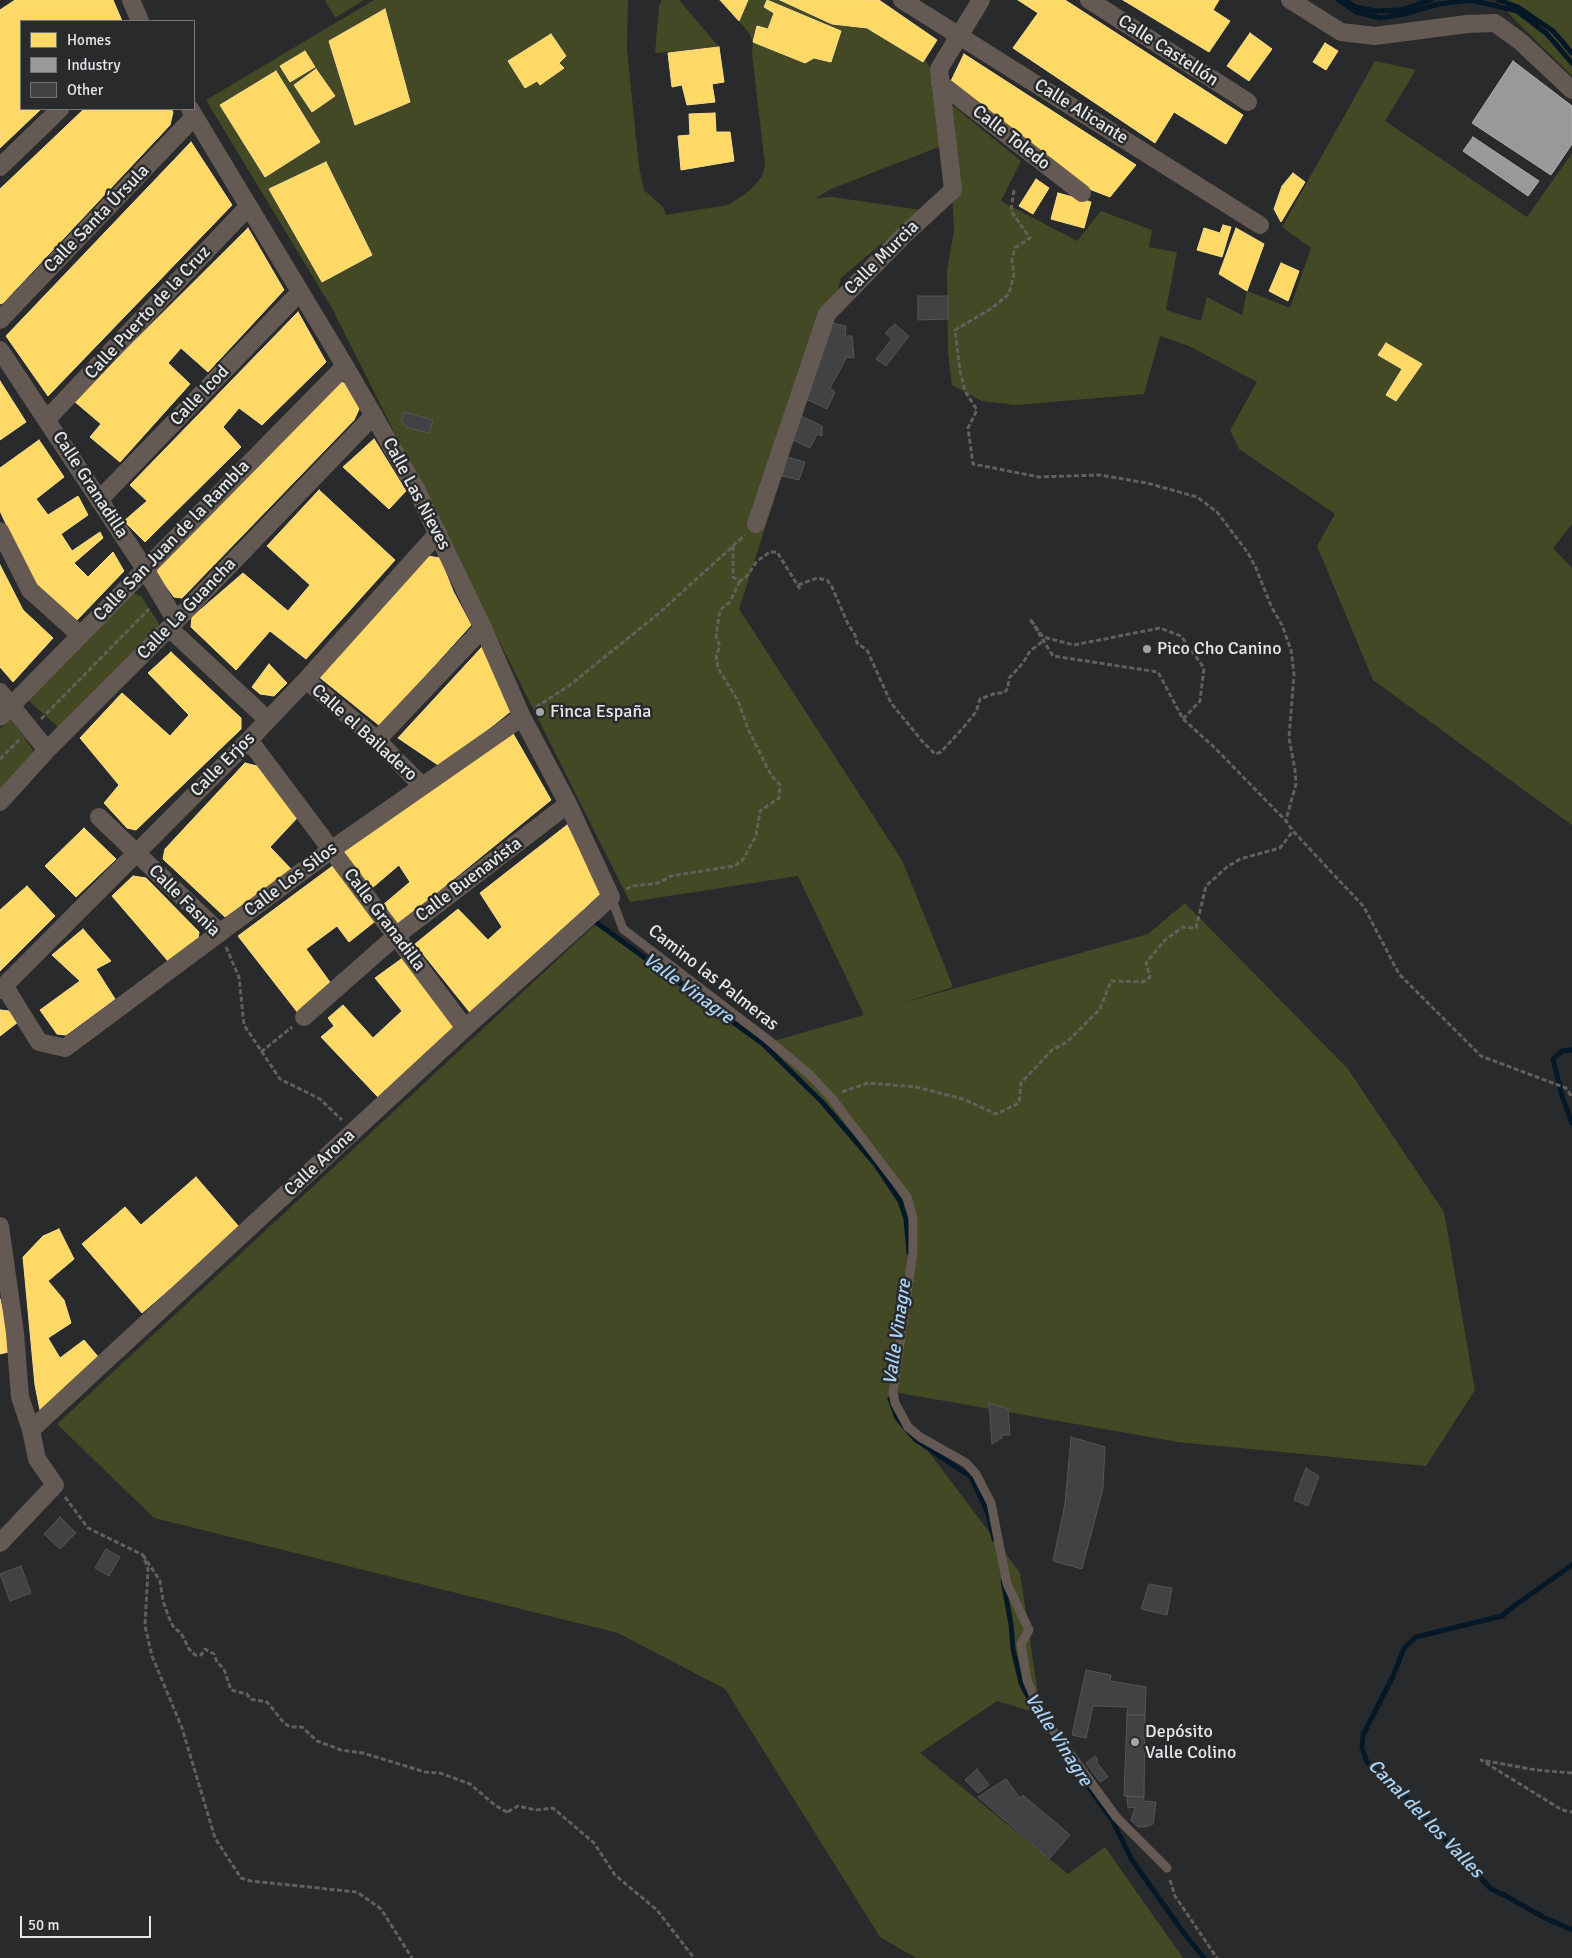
<!DOCTYPE html>
<meta charset="utf-8">
<style>
body{margin:0}
#map{position:relative;width:1572px;height:1958px;overflow:hidden;background:#292a2b;font-family:Signika,sans-serif}
canvas{display:block}
.legend{position:absolute;left:20px;top:20px;width:175px;height:90px;box-sizing:border-box;background:#282a2c;border:1px solid #737577;margin:0;padding:6px 9px;list-style:none;font-size:15px;color:#e4e6e7}
.legend li{display:flex;align-items:center;gap:10px;height:25px}
.legend b{width:25px;border:1px solid #737577}
.scale{position:absolute;left:20px;top:1916px;width:131px;height:22px;box-sizing:border-box;border:2px solid #e4e6e7;border-top:0;padding-left:6px;font-size:15px;line-height:18px;white-space:nowrap;color:#e4e6e7;-webkit-text-stroke:4px #282a2c;paint-order:stroke}
</style>
<div id="map">
<canvas width="1572" height="1958"></canvas>
<ul class="legend">
<li><b style="height:14px;background:#ffd966"></b>Homes</li>
<li><b style="height:14px;background:#999"></b>Industry</li>
<li><b style="height:14px;background:#414243"></b>Other</li>
</ul>
<div class="scale">50 m</div>
</div>
<script>
const c = document.querySelector('canvas').getContext('2d');
c.lineJoin = 'round';
function fill(path, color) { c.fillStyle = color; c.fill(path, 'evenodd'); }
const poly = rows => new Path2D(rows.map(r => 'M' + r).join(''));
function stroke(path, color, width, dash) { c.strokeStyle = color; c.lineWidth = width; c.lineCap = dash ? 'butt' : 'round'; c.setLineDash(dash || []); c.stroke(path); }
function drawText(font, color, halo, rows, align = 'center') {
  c.font = font + ' Signika,sans-serif'; c.lineWidth = 5; c.setLineDash([]); c.textBaseline = 'middle'; c.strokeStyle = halo; c.fillStyle = color; for (const [text, x, y, turn = 0] of rows) {
    c.save(); c.translate(x, y); c.rotate((+turn || 0) * Math.PI / 180); c.textAlign = isNaN(turn) ? turn : align; if (halo) c.strokeText(text, 0, 0); c.fillText(text, 0, 0); c.restore();
  }
}
fill(poly([
 [325,0,364,0,335,18],
 [374,0,628,0,627,49,639,167,644,190,663,207,666,215,728,205,745,194,755,185,762,176,765,165,752,54,753,42,749,33,739,21,748,0,783,0,827,22,848,25,875,31,926,61,933,73,941,146,831,189,816,198,832,197,921,210,841,278,821,354,739,609,902,860,953,987,899,1004,1148,934,1185,903,1348,1069,1444,1212,1475,1390,1426,1466,1178,1442,894,1392,901,1415,1020,1573,1041,1714,997,1701,920,1753,1068,1874,1105,1847,1183,1958,916,1958,880,1937,725,1689,618,1633,154,1518,57,1424,597,923,763,1044,864,1015,798,876,630,902,333,310,206,100],
 [662,0,679,0,719,47,655,53,659,6],
 [1496,0,1572,0,1572,76,1524,29],
 [1375,61,1416,70,1385,121,1527,217,1572,153,1572,524,1553,548,1572,568,1572,825,1373,680,1317,546,1335,514,1239,449,1230,430,1257,382,1189,346,1160,336,1144,394,1016,405,982,401,952,385,948,352,947,271,954,231,947,101,1021,161,1001,201,1077,241,1101,211,1152,230,1149,247,1177,252,1166,310,1201,321,1207,297,1242,315,1247,291,1290,308,1311,248,1282,227],
 [133,593,141,596,158,622,159,628,61,730,27,699],
 [11,718,33,750,32,753,0,792,0,729]
]), '#444925');
const homes = poly([
 [15,0,113,0,122,21,21,21,21,109,41,109,0,148,0,10,15,0],
 [720,0,748,0,739,21,720,0],
 [767,0,841,31,831,62,814,58,805,63,753,42,757,26,768,29,774,13,764,7,767,0],
 [780,0,879,0,937,40,923,62,867,28,832,24,780,0],
 [1018,0,1065,0,1243,115,1226,144,1174,112,1155,143,1013,48,1038,13,1018,0],
 [1123,0,1219,0,1213,10,1230,21,1209,52,1123,0],
 [385,9,410,102,355,125,329,41,385,9],
 [1250,33,1272,49,1249,81,1227,66,1250,33],
 [551,34,566,56,559,63,564,68,540,85,537,81,525,88,508,61,551,34],
 [1325,43,1338,51,1326,70,1313,62,1325,43],
 [719,47,724,82,712,84,715,102,687,105,682,85,672,87,668,53,719,47],
 [305,51,315,67,290,82,280,66,305,51],
 [964,54,1136,165,1110,197,1084,187,951,81,964,54],
 [316,69,335,96,312,112,294,85,316,69],
 [276,71,320,142,265,177,220,105,276,71],
 [84,109,171,109,173,112,170,125,3,303,0,304,0,189,84,109],
 [715,113,716,132,730,132,734,161,681,170,678,136,690,135,689,114,715,113],
 [191,142,232,205,48,396,6,336,191,142],
 [326,162,372,255,322,282,269,189,326,162],
 [1293,173,1305,182,1281,222,1274,209,1282,186,1293,173],
 [1036,179,1049,188,1033,214,1019,206,1036,179],
 [1058,193,1091,202,1084,228,1051,219,1058,193],
 [1223,225,1231,227,1222,257,1197,250,1204,228,1220,233,1223,225],
 [248,228,284,290,208,372,181,348,168,363,190,384,120,462,90,437,101,424,74,401,248,228],
 [1236,228,1264,244,1247,291,1219,274,1236,228],
 [1281,263,1299,271,1288,301,1269,291,1281,263],
 [298,312,326,362,262,425,239,408,223,427,241,447,145,542,124,521,147,501,130,485,298,312],
 [1386,343,1422,364,1396,401,1386,395,1402,369,1378,355,1386,343],
 [0,381,26,422,0,440,0,381],
 [337,381,344,383,360,407,354,420,182,598,174,597,157,574,159,563,337,381],
 [374,439,406,491,389,509,343,467,374,439],
 [39,440,64,477,36,499,48,515,78,496,88,515,61,534,72,551,100,532,103,538,74,563,88,577,113,552,124,571,77,620,45,595,29,573,0,511,0,468,39,440],
 [319,490,395,560,306,659,270,631,236,670,191,627,192,617,243,573,288,611,310,585,267,546,319,490],
 [428,556,440,558,453,591,471,625,380,726,318,676,428,556],
 [0,565,23,610,53,638,13,682,0,667,0,565],
 [482,647,511,711,441,767,398,738,482,647],
 [171,652,241,718,241,729,136,830,127,828,104,803,119,785,80,738,122,693,170,736,189,715,148,673,171,652],
 [269,664,287,683,274,696,260,694,252,687,269,664],
 [511,730,551,800,397,925,384,904,410,882,399,865,372,888,337,849,511,730],
 [245,763,257,766,298,817,270,847,292,870,225,917,163,859,165,849,245,763],
 [567,825,604,890,472,1015,415,944,458,909,488,940,502,927,480,893,567,825],
 [84,828,116,859,76,897,45,866,84,828],
 [338,862,378,919,349,942,337,926,306,949,332,985,298,1013,238,936,338,862],
 [133,876,146,878,199,932,198,939,168,961,112,896,133,876],
 [27,886,55,916,0,971,0,910,27,886],
 [83,929,111,961,96,969,115,999,66,1035,57,1034,40,1010,80,981,52,955,83,929],
 [404,957,457,1025,378,1097,321,1037,334,1026,328,1018,343,1005,373,1038,402,1011,375,978,404,957],
 [0,1010,9,1011,18,1022,0,1036,0,1010],
 [196,1177,240,1228,142,1313,82,1244,125,1207,141,1225,196,1177],
 [59,1229,74,1259,48,1281,64,1300,71,1323,48,1338,60,1358,84,1340,100,1359,40,1410,35,1385,23,1257,43,1236,59,1229],
 [0,1299,12,1351,0,1354,0,1299]
]);
fill(homes, '#ffd966');
stroke(homes, '#f7dd8d', 1);
const industry = poly([
 [1513,61,1572,106,1572,144,1551,175,1472,123,1513,61],
 [1473,137,1539,181,1528,196,1463,151,1473,137]
]);
fill(industry, '#999');
stroke(industry, '#b0b0b0', 1);
stroke(poly([
 [1338,0,1356,12,1380,18,1404,14,1439,4,1471,0,1517,11,1547,34,1572,63],
 [1345,0,1356,7,1375,11,1401,10,1431,0],
 [1498,0,1518,7,1553,31,1572,53],
 [597,923,763,1044,822,1102,876,1165,900,1201,906,1219,909,1253],
 [1572,1050,1562,1051,1553,1059,1562,1096,1572,1123],
 [890,1399,897,1418,916,1440,971,1477,987,1511,994,1539],
 [1572,1565,1514,1606,1502,1616,1416,1637,1404,1648,1393,1676,1363,1735,1362,1748,1367,1762,1401,1792,1491,1889,1508,1897,1543,1917,1572,1930],
 [1003,1581,1011,1624,1013,1649,1021,1683,1035,1710],
 [1078,1772,1112,1820,1132,1860,1183,1932,1204,1958]
]), '#051828', 5);
const building = poly([
 [918,296,948,296,948,319,918,320,918,296],
 [832,323,846,326,845,336,852,336,854,358,847,357,830,388,835,392,827,409,806,399,832,323],
 [895,324,909,336,886,366,876,359,892,339,885,333,895,324],
 [404,412,433,420,429,433,406,427,401,420,404,412],
 [801,416,822,426,822,436,817,434,810,448,793,440,801,416],
 [787,457,805,462,799,480,782,476,787,457],
 [989,1403,1008,1409,1010,1435,1002,1435,1002,1438,992,1444,989,1403],
 [1071,1437,1105,1447,1103,1488,1082,1569,1053,1561,1065,1504,1071,1437],
 [1306,1468,1319,1476,1308,1506,1294,1500,1306,1468],
 [60,1517,76,1533,60,1549,44,1534,60,1517],
 [106,1549,120,1557,109,1576,95,1568,106,1549],
 [21,1566,31,1593,10,1601,0,1574,21,1566],
 [1149,1584,1172,1588,1167,1615,1141,1609,1149,1584],
 [1086,1670,1111,1675,1110,1681,1146,1687,1145,1715,1127,1715,1128,1707,1093,1706,1086,1738,1072,1735,1086,1670],
 [1127,1715,1145,1715,1144,1797,1124,1796,1127,1715],
 [1095,1756,1098,1760,1096,1761,1108,1777,1100,1782,1086,1763,1095,1756],
 [977,1769,989,1785,978,1793,965,1780,977,1769],
 [1006,1779,1020,1798,1023,1795,1070,1835,1049,1859,978,1797,1006,1779],
 [1127,1796,1144,1797,1143,1801,1156,1802,1153,1824,1145,1827,1138,1827,1131,1820,1135,1807,1128,1808,1127,1796]
]);
fill(building, '#414243');
stroke(building, '#545556', 1);
stroke(poly([
 [1014,190,1011,211,1030,238,1015,248,1012,259,1014,274,1009,294,992,308,955,330,960,371,965,391,977,410,968,428,973,464,1039,477,1100,475,1147,483,1197,497,1217,512,1248,553,1256,568,1271,606,1282,625,1291,650,1294,674,1289,738,1295,770,1296,784,1286,820],
 [733,546,733,577,740,581,746,577,757,561,770,552,777,552,800,589],
 [798,585,817,578,827,580,832,587,848,624,855,635,857,643,867,650,891,703,922,741,935,754,941,752,963,728,976,712,980,699,996,693,1004,693,1008,688,1009,678,1023,663,1030,651,1043,641],
 [536,707,570,685,658,614,745,535],
 [41,719,149,609],
 [1183,719,1200,701,1204,668,1181,636,1160,628,1074,645,1043,637,1030,619,1053,656,1158,672,1183,719,1215,748,1286,821,1293,831,1364,907,1399,974,1481,1056,1566,1088,1572,1097],
 [0,759,19,740],
 [626,889,633,886,658,883,671,876,734,866,742,861,756,836,760,811,779,798,780,785,771,775,748,729,738,701,718,668,716,655,720,647,716,636,720,610,730,602,740,581],
 [226,947,239,977,244,1025,280,1079,320,1099,342,1120],
 [261,1052,292,1027],
 [842,1092,868,1083,916,1087,963,1099,996,1114,1019,1103,1021,1083,1052,1050,1067,1042,1100,1009,1111,981,1143,982,1150,977,1146,963,1165,940,1183,927,1196,928,1206,886,1227,867,1240,859,1280,848,1293,831],
 [65,1497,88,1528,143,1555,148,1569,145,1626,152,1656,182,1728,215,1838,241,1878,251,1881,357,1892,381,1909,412,1958],
 [143,1555,160,1581,163,1601,169,1618,174,1628,181,1633,189,1649,195,1655,201,1655,205,1649,214,1654,217,1662,224,1669,231,1690,247,1694,250,1699,267,1702,284,1723,290,1727,302,1727,317,1741,341,1750,363,1753,425,1772,440,1773,470,1784,496,1806,509,1813,509,1811,518,1806,536,1810,553,1808,594,1843,615,1875,657,1910,694,1958],
 [1572,1773,1536,1770,1481,1760,1562,1810,1572,1812],
 [1170,1880,1175,1896,1217,1958]
]), '#645f5b', 3, [5, 2.5]);
stroke(poly([
 [611,897,623,929,767,1039,809,1074,830,1096,907,1197,913,1218,913,1252,893,1392,895,1403,908,1427,920,1437,966,1463,976,1474,991,1503,1007,1584,1029,1630,1021,1644,1027,1680,1041,1714,1117,1818,1167,1868]
]), '#655a53', 9);
stroke(poly([
 [131,0,140,21],
 [902,0,1260,225],
 [1089,0,1248,102],
 [1290,0,1341,32,1375,36,1467,24,1495,23,1521,42,1572,90],
 [940,83,1082,193],
 [0,167,60,109],
 [0,320,194,117],
 [0,350,145,569,176,621],
 [47,419,248,207],
 [99,500,300,292],
 [756,524,827,314,903,236,953,190,939,69,981,0],
 [0,531,30,590,80,635],
 [169,628,268,720],
 [306,680,377,740,422,786],
 [0,692,47,750],
 [0,717,345,366],
 [249,740,465,1028],
 [377,740,483,628],
 [0,802,47,750,176,621,374,415],
 [99,817,220,933],
 [5,987,39,1042,65,1048,331,850,522,717],
 [0,990,249,740,306,680,438,533],
 [304,1017,397,935,568,804],
 [0,1226,15,1333,20,1397,31,1430,37,1459,55,1485,0,1543],
 [31,1430,465,1028,611,897,568,804,522,717,483,628,416,489,345,366,190,109]
]), '#655a53', 18);
for (const [x, y, r, color] of [
 [1147,649,5,"#a3a4a5"],
 [540,712,5,"#a3a4a5"],
 [1135,1742,5,"#a3a4a5"]
]) { const dot = new Path2D(); dot.arc(x, y, r, 0, 2 * Math.PI); c.fillStyle = color; c.fill(dot); stroke(dot, '#282a2c', 2); }
drawText('18px', '#e4e6e7', '#282a2c', [
 ["Calle Castellón",1168,51,33],
 ["Calle Alicante",1081,112,32],
 ["Calle Toledo",1011,138,38],
 ["Calle Santa Úrsula",97,219,-46],
 ["Calle Murcia",882,258,-45],
 ["Calle Puerto de la Cruz",148,313,-47],
 ["Calle Icod",200,396,-46],
 ["Calle Granadilla",90,485,57],
 ["Calle Las Nieves",416,494,62],
 ["Calle San Juan de la Rambla",172,541,-46],
 ["Calle La Guancha",187,609,-46],
 ["Calle el Bailadero",364,733,42],
 ["Calle Erjos",223,765,-45],
 ["Calle Los Silos",291,880,-37],
 ["Calle Buenavista",469,880,-37],
 ["Calle Fasnia",184,901,45],
 ["Calle Granadilla",384,920,53],
 ["Camino las Palmeras",713,978,38],
 ["Calle Arona",320,1163,-43]
]);
drawText('18px', '#e4e6e7', '#282a2c', [
 ["Pico Cho Canino",1157,649],
 ["Finca España",550,712],
 ["Depósito",1145,1732],
 ["Valle Colino",1145,1753]
], 'left');
drawText('italic 19px', '#aad3f5', '#282a2c', [
 ["Valle Vinagre",688,989,36],
 ["Valle Vinagre",898,1332,-82],
 ["Valle Vinagre",1058,1740,57],
 ["Canal del los Valles",1425,1819,46]
]);
</script>
